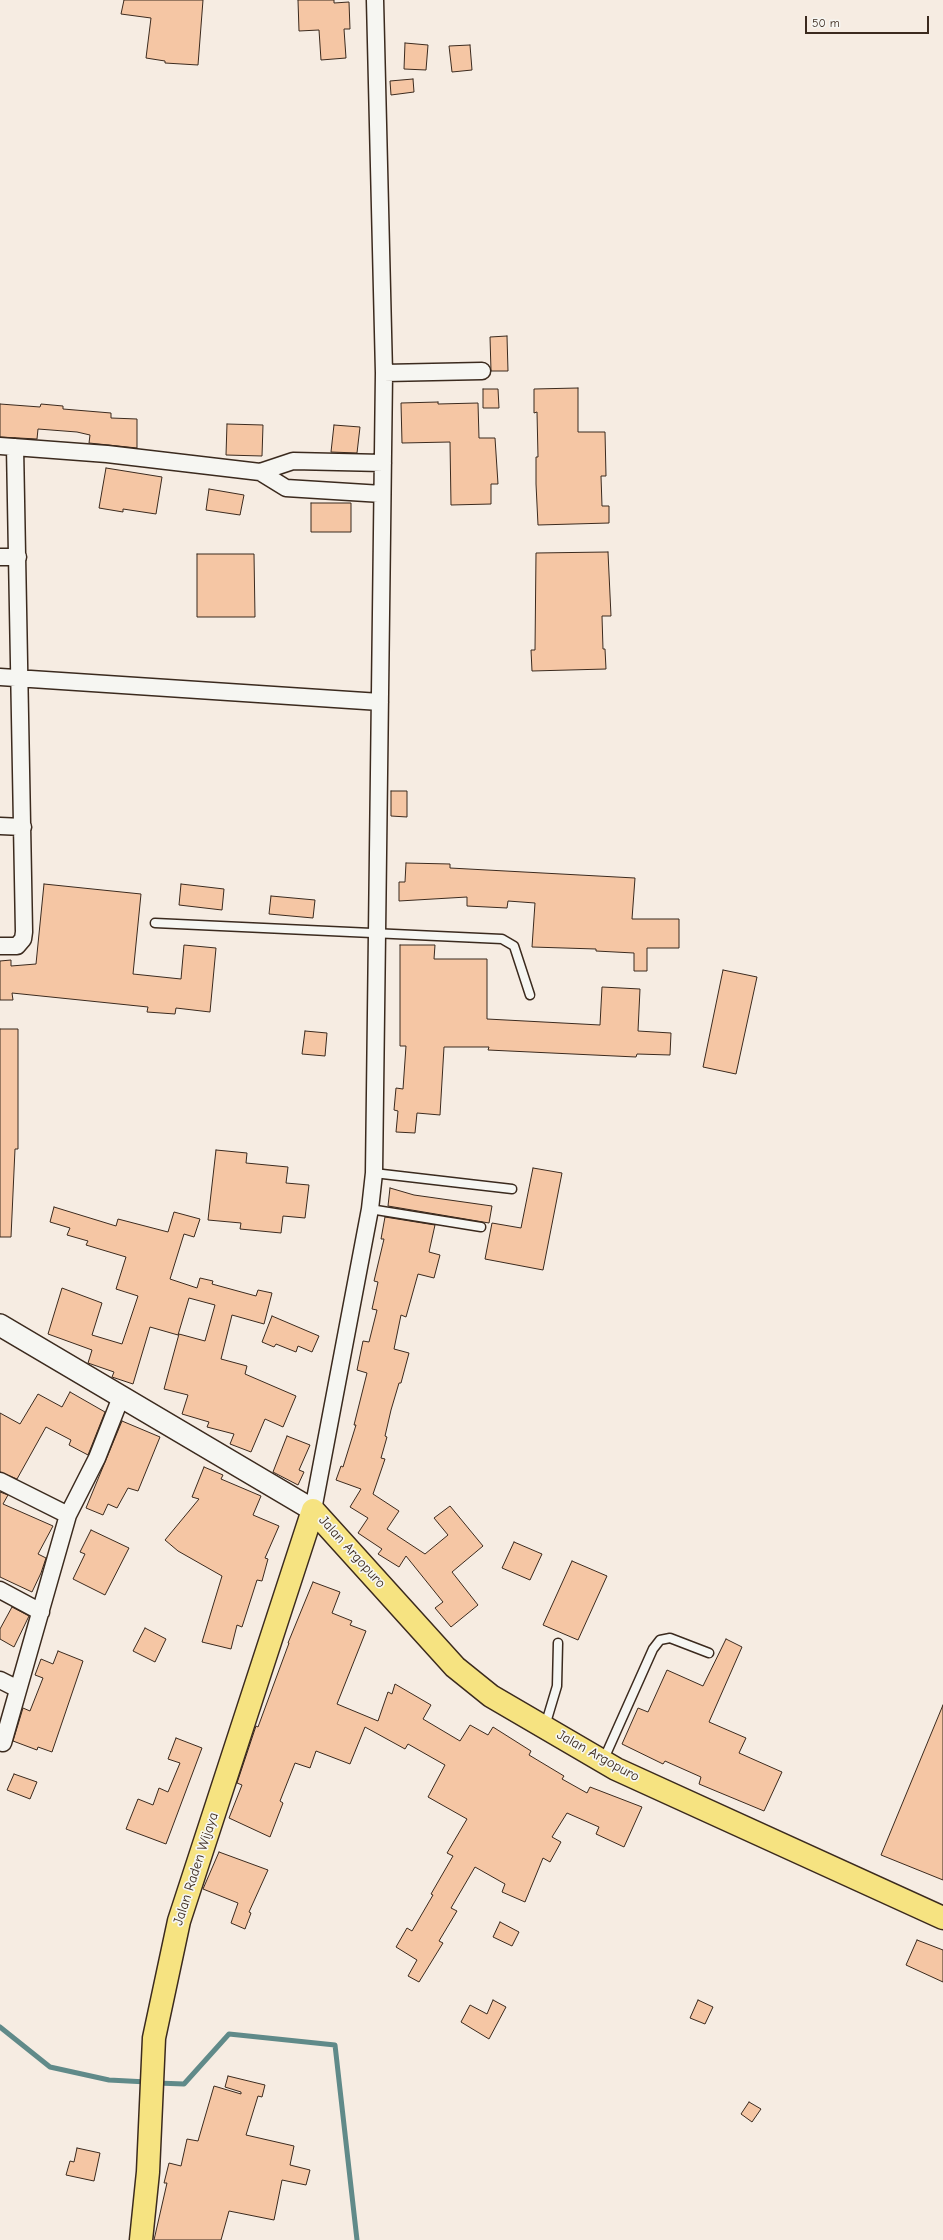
<!DOCTYPE html>
<style>
body{margin:0}
#map{position:relative;width:943px;height:2240px;overflow:hidden;background:#f6ece2;font-family:"Comic Neue",sans-serif}
canvas{display:block}
.scale{position:absolute;left:805px;top:16px;width:124px;height:18px;box-sizing:border-box;border:2px solid #3b2a1e;border-top:0;padding-left:5px;font-size:12px;line-height:14px;white-space:nowrap;color:#3b2a1e;-webkit-text-stroke:3px #f6f6f2;paint-order:stroke}
</style>
<div id="map">
<canvas width="943" height="2240"></canvas>
<div class="scale">50 m</div>
</div>
<script>
const c = document.querySelector('canvas').getContext('2d');
c.lineJoin = 'round';
const poly = rows => new Path2D(rows.map(r => 'M' + r).join(''));
function stroke(path, color, width, dash) { c.strokeStyle = color; c.lineWidth = width; c.lineCap = dash ? 'butt' : 'round'; c.setLineDash(dash || []); c.stroke(path); }
function fill(path, color) { c.fillStyle = color; c.fill(path, 'evenodd'); }
function drawText(font, color, halo, rows, align = 'center') {
  c.font = font + ' "Comic Neue",sans-serif'; c.lineWidth = 3.5; c.setLineDash([]); c.textBaseline = 'middle'; c.strokeStyle = halo; c.fillStyle = color; for (const [text, x, y, turn = 0] of rows) {
    c.save(); c.translate(x, y); c.rotate((+turn || 0) * Math.PI / 180); c.textAlign = isNaN(turn) ? turn : align; if (halo) c.strokeText(text, 0, 0); c.fillText(text, 0, 0); c.restore();
  }
}
stroke(poly([
 [0,2027,50,2067,109,2080,147,2082],
 [157,2083,184,2084,229,2034,335,2045,357,2240]
]), '#608a89', 5);
const building = poly([
 [124,0,203,0,198,65,165,63,165,61,146,58,151,18,121,14,124,0],
 [298,0,334,0,334,3,349,2,350,29,344,29,346,58,321,60,319,30,299,31,298,0],
 [405,43,428,45,426,70,404,69,405,43],
 [470,45,472,70,452,72,449,46,470,45],
 [413,79,414,92,391,95,390,81,413,79],
 [507,336,508,371,491,371,490,337,507,336],
 [578,388,578,432,605,432,606,476,601,476,602,506,609,506,609,523,538,525,536,484,536,457,538,457,537,412,534,413,534,389,578,388],
 [483,389,498,389,499,408,483,408,483,389],
 [438,402,438,404,478,403,479,438,495,438,498,484,491,484,491,504,451,505,450,442,402,443,401,403,438,402],
 [0,404,40,407,41,404,63,406,63,409,111,413,111,418,137,419,137,448,89,443,90,435,77,432,38,429,37,439,0,437,0,404],
 [227,424,263,425,262,456,226,455,227,424],
 [334,425,360,427,357,453,331,452,334,425],
 [106,468,162,477,156,514,123,509,123,512,99,508,106,468],
 [209,489,244,495,240,515,206,510,209,489],
 [311,503,351,503,351,532,311,532,311,503],
 [608,552,611,616,602,616,603,649,605,649,606,669,532,671,531,650,535,650,536,553,608,552],
 [197,554,254,554,255,617,197,617,197,554],
 [391,791,407,791,407,817,391,816,391,791],
 [406,863,450,864,450,868,635,878,632,919,679,919,679,948,647,948,647,971,634,971,634,953,596,951,596,949,532,947,535,903,508,901,507,908,467,906,467,897,399,901,399,882,405,882,406,863],
 [44,884,141,894,133,974,181,979,184,945,216,948,210,1012,176,1008,175,1014,147,1012,148,1007,12,993,13,1000,0,1000,0,961,11,960,11,966,36,964,44,884],
 [181,884,224,889,222,910,179,905,181,884],
 [271,896,315,900,313,918,269,914,271,896],
 [400,945,435,945,434,959,487,959,487,1019,600,1025,602,987,640,989,638,1031,671,1033,670,1055,637,1054,636,1057,488,1050,489,1047,444,1047,440,1115,417,1113,415,1133,396,1132,398,1111,394,1110,396,1088,403,1089,406,1046,400,1046,400,945],
 [723,970,757,977,736,1074,703,1067,723,970],
 [0,1029,18,1029,18,1149,15,1149,11,1237,0,1237,0,1029],
 [305,1031,327,1033,325,1056,302,1054,305,1031],
 [216,1150,247,1153,246,1163,288,1167,286,1183,309,1185,305,1218,283,1216,281,1233,240,1229,241,1223,208,1220,216,1150],
 [533,1168,562,1173,543,1270,485,1259,492,1223,521,1228,533,1168],
 [390,1188,414,1195,492,1206,489,1223,388,1206,390,1188],
 [54,1207,116,1226,118,1219,168,1232,174,1212,200,1219,194,1237,184,1234,170,1279,197,1288,200,1278,213,1281,212,1284,256,1296,258,1290,272,1293,264,1324,232,1315,221,1359,247,1366,245,1374,296,1396,283,1427,265,1419,251,1452,230,1444,234,1434,207,1427,209,1422,182,1414,188,1395,164,1389,179,1334,205,1341,215,1305,189,1298,178,1335,150,1327,133,1384,112,1377,114,1372,88,1363,92,1350,48,1334,62,1288,102,1303,92,1335,122,1344,138,1296,116,1289,126,1257,86,1245,88,1241,67,1235,70,1228,50,1222,54,1207],
 [385,1217,435,1225,429,1252,440,1255,434,1278,418,1274,406,1317,401,1315,394,1349,409,1353,401,1383,399,1383,391,1410,385,1436,387,1437,381,1458,385,1459,373,1494,399,1511,387,1529,425,1554,448,1535,434,1518,450,1506,483,1546,452,1572,478,1605,451,1627,435,1608,443,1602,406,1556,399,1567,378,1554,382,1549,358,1533,368,1518,350,1507,361,1489,336,1480,341,1466,343,1467,356,1425,354,1425,367,1373,357,1370,363,1341,369,1342,377,1310,372,1309,378,1282,374,1281,384,1239,381,1239,385,1217],
 [272,1316,319,1336,312,1352,298,1346,296,1352,276,1344,274,1347,262,1342,272,1316],
 [70,1392,105,1412,88,1455,69,1445,71,1440,46,1427,17,1479,0,1472,0,1413,20,1424,38,1394,62,1407,70,1392],
 [122,1421,160,1437,138,1491,128,1488,117,1508,108,1504,103,1515,86,1508,122,1421],
 [287,1436,310,1445,299,1470,304,1472,298,1485,273,1472,287,1436],
 [204,1467,223,1475,221,1479,261,1496,253,1515,279,1526,265,1558,268,1559,262,1581,257,1580,242,1627,237,1625,231,1649,202,1642,222,1576,178,1551,165,1540,199,1499,192,1497,204,1467],
 [0,1492,8,1495,3,1504,53,1526,38,1554,46,1558,41,1573,32,1592,0,1577,0,1492],
 [91,1530,129,1548,105,1595,73,1579,85,1554,80,1552,91,1530],
 [514,1542,542,1554,530,1580,502,1568,514,1542],
 [572,1561,607,1576,578,1640,543,1625,572,1561],
 [313,1582,340,1592,332,1613,352,1621,350,1625,366,1631,337,1704,378,1721,388,1692,392,1694,395,1684,431,1705,423,1719,460,1741,470,1725,488,1735,493,1727,531,1751,529,1755,564,1776,562,1779,587,1793,590,1787,642,1807,624,1847,596,1834,599,1827,567,1813,552,1837,561,1842,550,1862,543,1858,525,1902,502,1892,505,1884,475,1867,451,1908,457,1911,439,1941,443,1943,419,1982,408,1976,417,1960,396,1947,407,1928,412,1931,433,1895,431,1894,453,1856,447,1853,467,1819,428,1797,445,1765,408,1744,405,1749,365,1727,350,1764,316,1751,310,1768,295,1763,280,1801,283,1803,270,1837,229,1818,242,1785,237,1783,256,1726,258,1727,289,1643,288,1643,313,1582],
 [12,1607,29,1616,14,1647,0,1639,0,1629,12,1607],
 [145,1628,166,1639,155,1662,133,1651,145,1628],
 [726,1639,742,1647,709,1722,746,1738,739,1753,782,1772,764,1811,699,1784,701,1777,665,1761,663,1764,622,1744,638,1708,648,1712,667,1670,703,1686,726,1639],
 [58,1651,83,1661,52,1752,38,1747,37,1750,13,1741,23,1708,30,1711,43,1678,35,1675,41,1659,53,1664,58,1651],
 [943,1705,943,1880,881,1855,943,1705],
 [176,1738,202,1748,166,1844,126,1829,138,1799,153,1805,159,1788,168,1792,180,1763,168,1759,176,1738],
 [14,1774,37,1782,30,1799,7,1790,14,1774],
 [219,1852,268,1870,249,1912,251,1913,245,1929,231,1923,238,1903,203,1889,219,1852],
 [500,1922,519,1932,512,1946,493,1937,500,1922],
 [917,1940,943,1950,943,1982,906,1965,917,1940],
 [493,2000,506,2007,489,2039,461,2022,470,2005,487,2014,493,2000],
 [698,2000,713,2007,705,2024,690,2018,698,2000],
 [228,2076,265,2085,262,2097,258,2096,246,2135,294,2146,290,2165,310,2170,306,2185,282,2180,274,2220,229,2211,221,2240,154,2240,167,2183,164,2183,169,2163,181,2166,187,2139,198,2141,214,2086,241,2094,241,2092,225,2087,228,2076],
 [749,2102,761,2109,752,2122,741,2114,749,2102],
 [77,2148,100,2153,94,2181,66,2175,70,2161,74,2162,77,2148]
]);
fill(building, '#f5c6a4');
stroke(building, '#3b2a1e', 1);
const service = poly([
 [155,923,502,939,514,946,530,995],
 [374,1173,512,1189],
 [370,1209,481,1227],
 [545,1726,557,1686,558,1643],
 [603,1761,653,1649,660,1640,670,1638,709,1653]
]);
const minor = poly([
 [384,373,482,371],
 [0,446,107,454,260,472,286,488,382,494],
 [260,472,293,461,383,463],
 [0,557,18,557],
 [0,677,380,702],
 [0,826,23,827],
 [0,946,17,946,23,939,24,932,15,447],
 [0,1481,68,1515],
 [313,1510,370,1209,374,1173,384,373,375,0],
 [0,1590,41,1612],
 [0,1680,18,1689],
 [3,1743,68,1515,97,1458,121,1397]
]);
const tertiary = poly([
 [0,1325,313,1510]
]);
const trunk = poly([
 [141,2240,148,2172,154,2038,179,1921,313,1510,455,1667,491,1696,616,1769,943,1918]
]);
stroke(service, '#3b2a1e', 11);
stroke(minor, '#3b2a1e', 19);
stroke(tertiary, '#3b2a1e', 24);
stroke(trunk, '#3b2a1e', 25);
stroke(service, '#f6f6f2', 8);
stroke(minor, '#f6f6f2', 16);
stroke(tertiary, '#f6f6f2', 21);
stroke(trunk, '#f6e381', 22);
drawText('14px', '#3b2a1e', '#f6f6f2', [
 ["Jalan Argopuro",352,1552,48],
 ["Jalan Argopuro",598,1756,29],
 ["Jalan Raden Wijaya",196,1869,-72]
]);
</script>
